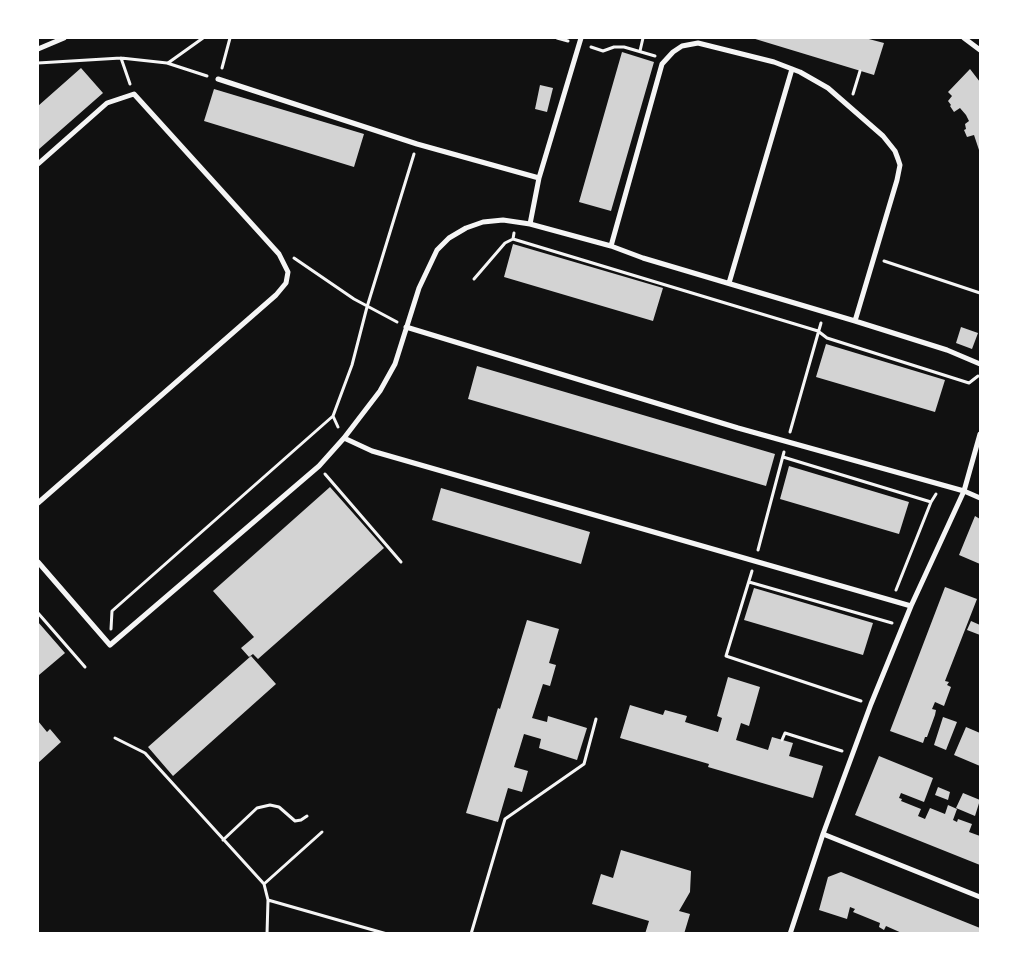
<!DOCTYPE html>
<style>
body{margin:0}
#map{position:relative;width:1018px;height:971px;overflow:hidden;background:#111;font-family:"DejaVu Sans",sans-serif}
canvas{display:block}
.frame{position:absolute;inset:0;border:39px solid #fff;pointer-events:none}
</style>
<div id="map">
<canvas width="1018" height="971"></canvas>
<div class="frame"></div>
</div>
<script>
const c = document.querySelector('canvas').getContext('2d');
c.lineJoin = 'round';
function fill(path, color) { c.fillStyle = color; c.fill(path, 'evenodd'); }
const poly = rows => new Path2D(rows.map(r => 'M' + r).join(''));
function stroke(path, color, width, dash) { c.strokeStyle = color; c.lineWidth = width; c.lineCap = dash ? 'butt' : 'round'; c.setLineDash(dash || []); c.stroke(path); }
fill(poly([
 [752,38,865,38,884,43,874,75],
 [622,52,654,62,611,211,579,202],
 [81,68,103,93,38,150,38,106],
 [970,69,980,82,980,153,974,135,967,137,964,130,966,129,965,124,969,121,966,115,960,108,954,112,950,106,951,105,948,101,952,96,948,92],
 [540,85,553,88,547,112,535,109],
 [214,89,364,134,354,167,204,121],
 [513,244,663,288,653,321,504,277],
 [961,327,978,333,972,349,956,343],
 [826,344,945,380,935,412,816,377],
 [477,366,775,454,766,486,468,399],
 [789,466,909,502,899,534,780,499],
 [330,487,384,548,258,659,253,654,249,657,241,648,254,637,213,591],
 [441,488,590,532,581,564,432,520],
 [975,516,980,519,980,564,959,555],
 [945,587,977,599,945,681,949,682,947,685,951,687,944,706,935,702,932,709,936,710,935,715,927,737,925,737,923,743,890,731],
 [754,588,873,623,863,655,744,620],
 [527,620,559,629,549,663,556,665,550,686,543,684,532,718,547,722,548,716,587,728,577,760,539,748,541,739,524,734,514,767,528,771,522,792,508,788,498,822,466,813,498,708,500,709],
 [971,621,980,625,980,635,967,630],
 [38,622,65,653,39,675,38,673],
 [251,656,276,684,173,776,148,747],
 [728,677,760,687,749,726,741,723,736,740,768,750,772,737,793,743,789,756,823,766,813,798,708,767,709,764,620,738,630,705,663,715,665,710,687,716,685,722,718,732,722,718,717,716],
 [943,717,957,722,946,750,934,745],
 [38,721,47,732,50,729,61,742,38,763],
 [966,727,980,733,980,766,954,755],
 [879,756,933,778,924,802,901,793,899,798,902,799,901,801,921,809,918,816,925,819,930,808,945,814,948,805,957,809,953,820,957,822,958,819,972,824,969,832,980,836,980,865,855,815],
 [938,787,950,792,948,800,935,795],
 [963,793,980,800,975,816,956,808],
 [621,850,691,871,690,892,679,911,690,914,684,934,645,934,649,921,592,904,601,874,613,878],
 [841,872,980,928,980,934,904,934,886,926,884,930,879,927,880,923,853,912,855,909,850,907,847,919,819,910,828,877]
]), '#d3d3d3');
stroke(poly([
 [557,38,568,41],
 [591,47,603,51,614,47,624,47,655,56],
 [640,51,643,38],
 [121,58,130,84],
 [38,63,121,58,167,63,207,76],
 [168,63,203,38],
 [222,68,230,38],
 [853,94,860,71],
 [514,233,513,239,818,331,827,338,969,383,978,376],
 [294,258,354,299,397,322],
 [884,261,980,293],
 [474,279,505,243,513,239],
 [338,427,333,416,352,365,367,307,414,154],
 [790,432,821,323],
 [783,457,931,502,936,494],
 [325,474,401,562],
 [758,550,784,452],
 [752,571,726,656,861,701],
 [749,582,892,623],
 [896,590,931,502],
 [38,613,85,667],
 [111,629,112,611,333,416],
 [115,738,145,753,264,884,268,900,387,934],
 [782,740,785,733,842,751],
 [223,840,257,808,270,805,279,807,295,821,301,820,307,816],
 [264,884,322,832],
 [267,934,268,900],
 [471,934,505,819,584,764,596,719]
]), '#f5f5f5', 3);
stroke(poly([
 [964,38,980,50],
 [38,49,64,38],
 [218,79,417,144,539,178],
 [38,164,107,103,134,94,279,254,288,272,286,283,276,295,38,503],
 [530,224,539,178,581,38],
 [611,246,662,64,673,52,682,46,698,43,774,62,800,72,828,88,883,136,895,151,898,159,900,165,897,180,855,321],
 [729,283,792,69],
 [406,327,738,428,964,491,980,498],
 [344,438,372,451,911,606],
 [38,562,110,645,319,466,344,438,380,391,395,364,419,288,437,250,449,238,466,228,483,222,503,220,530,224,611,246,643,258,855,321,947,350,980,364],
 [823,834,980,897],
 [790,934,823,834,871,704,911,606,964,491,980,434]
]), '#f5f5f5', 5);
</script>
